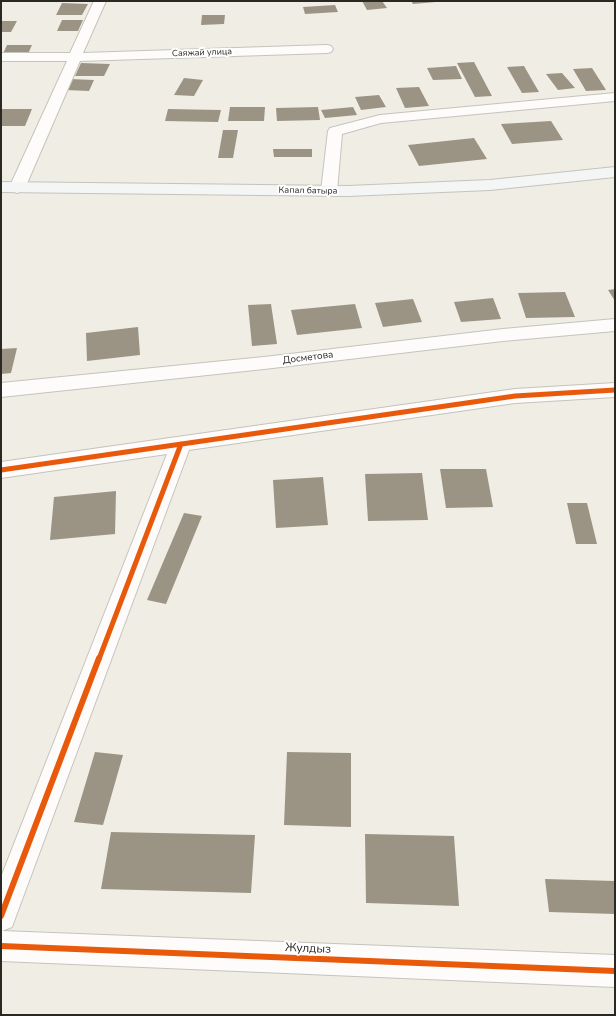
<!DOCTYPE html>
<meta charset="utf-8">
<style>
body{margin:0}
#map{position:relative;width:616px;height:1016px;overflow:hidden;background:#f0ede4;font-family:"Nunito Sans",sans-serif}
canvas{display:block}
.frame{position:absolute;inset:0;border:2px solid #2a2822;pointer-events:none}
</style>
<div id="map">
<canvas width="616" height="1016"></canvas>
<div class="frame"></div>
</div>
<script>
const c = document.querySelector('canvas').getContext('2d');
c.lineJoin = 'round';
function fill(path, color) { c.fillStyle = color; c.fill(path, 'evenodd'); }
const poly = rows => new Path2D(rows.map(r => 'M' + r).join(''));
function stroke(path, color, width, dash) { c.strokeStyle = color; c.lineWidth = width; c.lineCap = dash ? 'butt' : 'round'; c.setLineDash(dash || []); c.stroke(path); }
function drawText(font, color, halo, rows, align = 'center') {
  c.font = font + ' "Nunito Sans",sans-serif'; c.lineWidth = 4; c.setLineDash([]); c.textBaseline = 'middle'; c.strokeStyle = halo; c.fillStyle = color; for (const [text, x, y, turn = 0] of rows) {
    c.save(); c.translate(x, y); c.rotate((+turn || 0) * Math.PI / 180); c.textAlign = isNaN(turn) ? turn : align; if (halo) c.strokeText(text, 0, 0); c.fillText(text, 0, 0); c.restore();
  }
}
fill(poly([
 [362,1,382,1,387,8,367,10],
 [411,1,435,1,436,2,413,4],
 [62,3,88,4,82,15,56,15],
 [335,5,338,12,305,14,303,7],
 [202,15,225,15,224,24,201,25],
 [62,20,83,20,78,31,57,31],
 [1,21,17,21,11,32,1,32],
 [7,45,32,45,28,54,3,54],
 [474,62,492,96,475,97,457,63],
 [81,63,110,64,104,76,75,76],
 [456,66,462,79,433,80,427,68],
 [524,66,539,92,522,93,507,67],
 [592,68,606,90,586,91,573,69],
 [562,73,575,88,558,90,546,74],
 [184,78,203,80,194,96,174,95],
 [70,79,94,80,89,91,65,90],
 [419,87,429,106,405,108,396,88],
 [379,95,386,107,361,110,355,97],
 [230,107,265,107,264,121,228,121],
 [318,107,320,120,277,121,276,108],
 [353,107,357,115,325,118,321,110],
 [2,109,32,109,25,126,1,126],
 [168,109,221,110,218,122,165,121],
 [551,121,563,140,512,144,501,124],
 [223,130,238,130,233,158,218,158],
 [474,138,487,159,419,166,408,145],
 [273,149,312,149,312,157,274,157],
 [615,289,615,301,608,290],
 [565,292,575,317,526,318,518,293],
 [493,298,501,319,461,322,454,302],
 [413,299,422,322,383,327,375,303],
 [271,304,277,344,252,346,248,305],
 [355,304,362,328,297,335,291,310],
 [138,327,140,355,87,361,86,333],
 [17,348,11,373,1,374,1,349],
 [440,469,486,469,493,507,446,508],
 [422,473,428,520,368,521,365,474],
 [323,477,328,525,276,528,273,480],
 [116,491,115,534,50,540,54,497],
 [567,503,587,503,597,544,576,544],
 [184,513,202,516,166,604,147,600],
 [95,752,123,755,103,825,74,822],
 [287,752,351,753,351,827,284,825],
 [111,832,255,835,251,893,101,889],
 [365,834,454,836,459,906,366,903],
 [545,879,615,881,615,914,549,912]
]), '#9b9485');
const minor = poly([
 [94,1,106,1,83,53,327,45,331,46,333,49,331,52,327,53,80,61,25,188,22,191,17,193,12,191,9,188,67,61,1,61,1,53,70,53,94,1],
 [615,93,615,101,381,123,342,134,337,191,334,194,329,196,324,194,321,191,328,131,330,128,380,115,615,93],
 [615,319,615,331,503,341,264,369,1,397,1,383,264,357,503,329,615,319],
 [615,383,615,397,515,403,189,450,16,916,12,927,2,931,615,955,615,987,1,961,1,877,167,454,1,478,1,462,515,389,615,383]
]);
const secondary = poly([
 [615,167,615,177,490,190,348,196,1,192,1,182,348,186,490,180,615,167]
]);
stroke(minor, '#c5c3bc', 2);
stroke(secondary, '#c5c3bc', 2);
fill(minor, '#fdfcfb');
fill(secondary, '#f3f6f5');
stroke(poly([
 [1,470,515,396,615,390],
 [99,659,181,444]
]), '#e8590c', 5);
stroke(poly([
 [1,916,99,658],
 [1,946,615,971]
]), '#e8590c', 6);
drawText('9px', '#2a2822', '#fff', [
 ["Саяжай улица",202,53,-2],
 ["Капал батыра",308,191,1]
]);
drawText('10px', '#2a2822', '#fff', [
 ["Досметова",308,358,-7]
]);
drawText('12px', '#2a2822', '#fff', [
 ["Жулдыз",308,949,2]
]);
</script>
